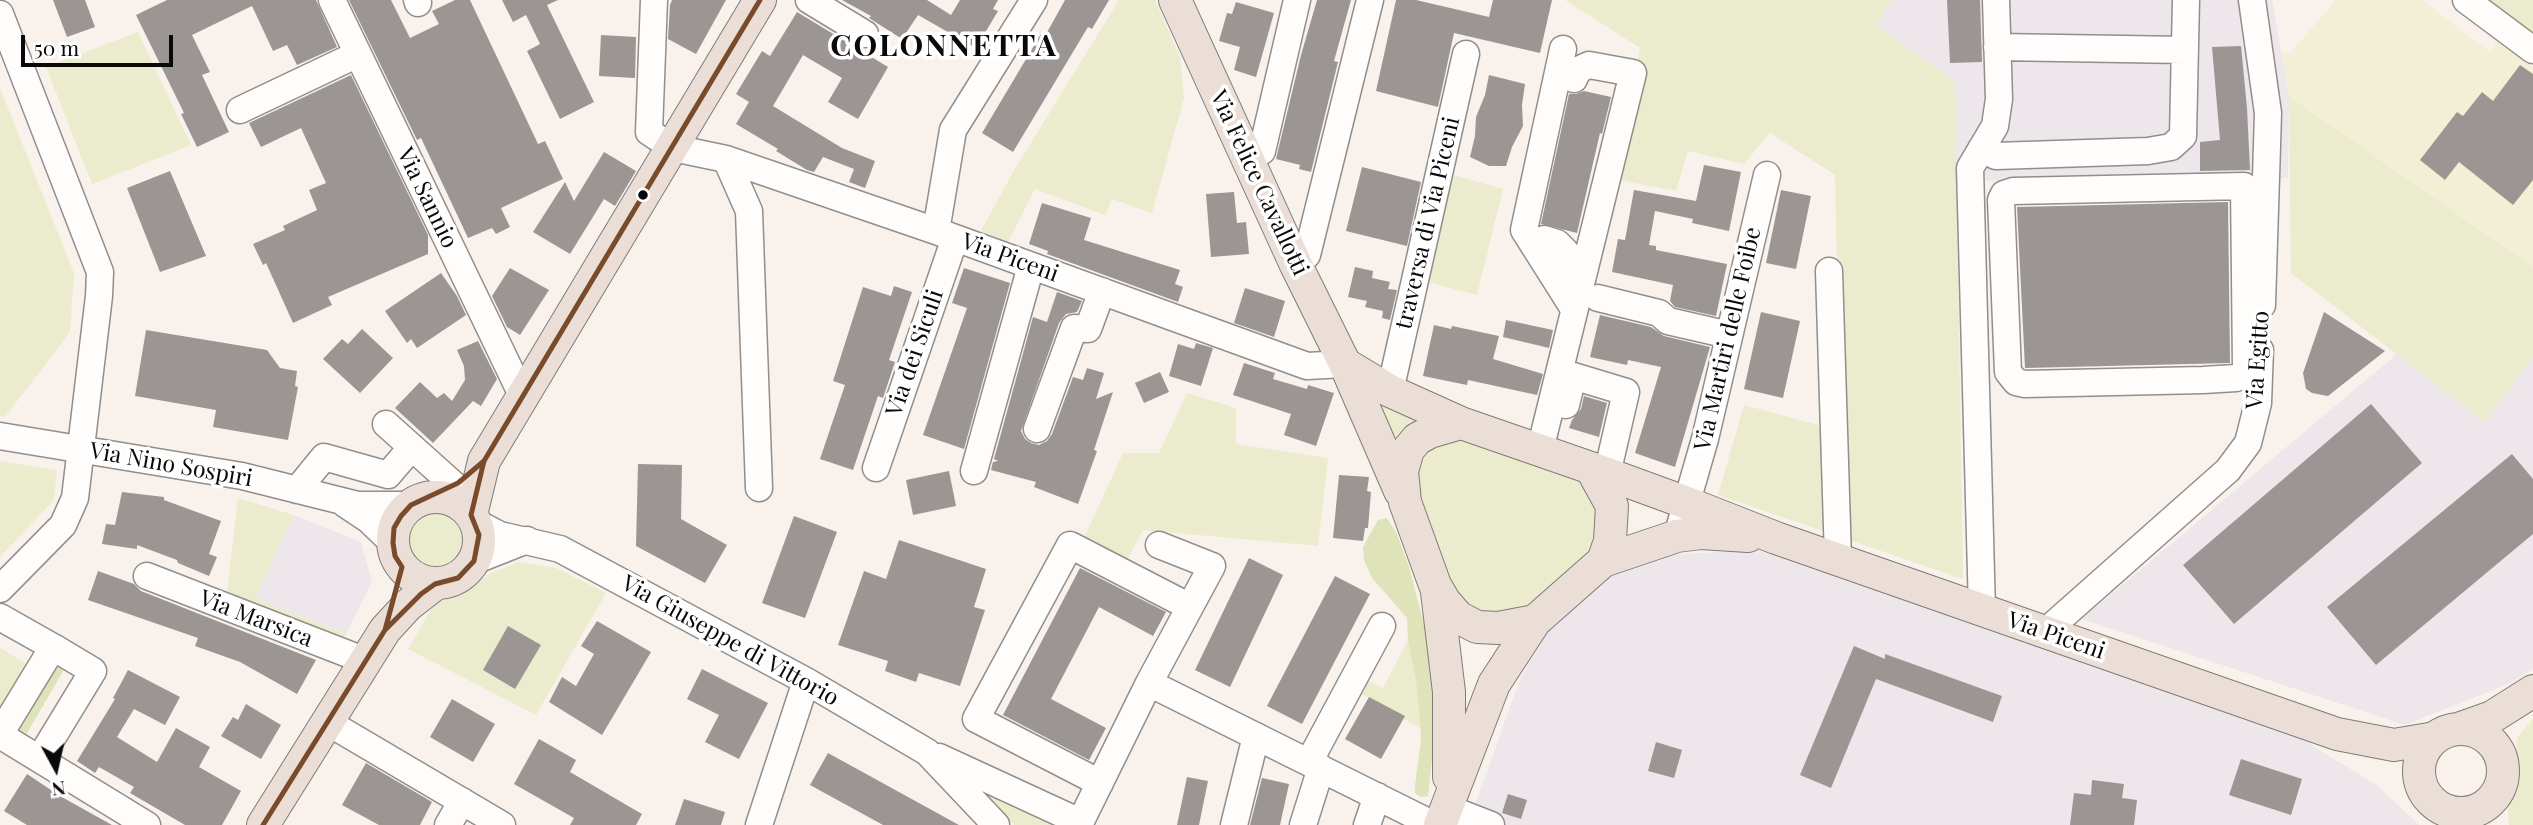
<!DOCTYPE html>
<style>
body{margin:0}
#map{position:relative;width:2533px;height:825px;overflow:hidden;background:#f9f2ec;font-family:"Playfair Display",serif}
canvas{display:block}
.north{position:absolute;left:21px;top:734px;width:70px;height:70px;-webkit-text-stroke:5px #fff;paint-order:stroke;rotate:172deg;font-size:19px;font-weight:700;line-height:28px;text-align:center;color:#090909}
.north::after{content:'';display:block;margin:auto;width:24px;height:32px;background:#090909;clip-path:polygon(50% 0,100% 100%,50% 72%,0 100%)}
.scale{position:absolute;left:21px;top:35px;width:152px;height:32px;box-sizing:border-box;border:4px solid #090909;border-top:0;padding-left:9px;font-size:21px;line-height:24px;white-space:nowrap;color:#090909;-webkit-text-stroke:5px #fff;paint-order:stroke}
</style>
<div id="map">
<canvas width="2533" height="825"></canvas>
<div class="north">N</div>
<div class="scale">50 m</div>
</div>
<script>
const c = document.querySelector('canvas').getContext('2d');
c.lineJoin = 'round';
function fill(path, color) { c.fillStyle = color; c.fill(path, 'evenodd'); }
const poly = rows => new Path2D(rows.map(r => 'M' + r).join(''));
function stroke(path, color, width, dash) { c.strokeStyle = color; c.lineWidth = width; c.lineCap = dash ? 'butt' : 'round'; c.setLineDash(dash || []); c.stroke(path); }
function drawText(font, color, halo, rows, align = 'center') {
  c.font = font + ' "Playfair Display",serif'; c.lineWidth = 7; c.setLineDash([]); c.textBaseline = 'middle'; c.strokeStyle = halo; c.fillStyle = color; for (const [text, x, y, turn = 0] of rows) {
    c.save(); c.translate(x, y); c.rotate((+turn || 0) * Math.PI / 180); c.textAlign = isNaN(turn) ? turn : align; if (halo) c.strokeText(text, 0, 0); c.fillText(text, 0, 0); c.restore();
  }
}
fill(poly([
 [1891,0,2272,0,2289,96,2288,178,1956,181,1955,82,1877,25],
 [2397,354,2485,421,2533,356,2533,669,2508,684,2405,725,2082,619],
 [294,515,361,542,372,582,346,634,255,598],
 [1759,550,2298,737,2378,786,2419,825,1468,825,1520,679,1554,621,1593,581,1663,555]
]), '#ede6ea');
fill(poly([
 [1119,0,1155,0,1180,57,1184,98,1152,213,1112,199,1105,215,1035,189,1008,242,981,231,1013,172],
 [1565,0,1891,0,1877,25,1955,82,1963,579,1718,495,1744,405,1840,431,1835,175,1770,133,1744,164,1688,151,1676,191,1614,179,1640,48],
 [2485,0,2533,0,2533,37],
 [138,32,191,145,92,184,46,67],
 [0,88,74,273,70,332,5,417,0,416],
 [2289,96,2533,267,2533,356,2485,422,2291,273],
 [1446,173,1503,189,1477,295,1420,280],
 [1187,393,1236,408,1236,444,1328,458,1318,546,1143,530,1126,562,1084,538,1123,453,1159,453],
 [1383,405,1416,421,1392,449,1379,406],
 [1463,438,1581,480,1598,504,1596,542,1584,563,1529,609,1482,615,1453,593,1416,488,1419,467,1429,450,1435,446],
 [0,461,57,470,54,500,0,557],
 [238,498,294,515,255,598,346,634,343,642,226,600],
 '406 540a30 30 0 1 1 60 0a30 30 0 1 1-60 0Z',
 [519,562,556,568,606,593,536,715,408,649,435,603,461,595,491,573],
 [1408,640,1422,649,1430,734,1362,694,1368,681,1383,688],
 [0,648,27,664,0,707],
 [2533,719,2533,825,2509,825,2508,800,2514,773,2517,738],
 [972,778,1073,825,1014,825]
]), '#ebebcd');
fill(poly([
 [1387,518,1397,534,1409,567,1429,643,1435,729,1428,796,1421,797,1415,793,1415,786,1421,739,1419,708,1416,679,1408,640,1407,618,1372,578,1364,560,1363,547,1378,520],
 [58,663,65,668,23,740,15,735]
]), '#dfe3ba');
fill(poly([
 [2335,0,2422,0,2490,52,2498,41,2533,67,2533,267,2289,96,2281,51,2291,53]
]), '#f3efd6');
fill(poly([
 [53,0,85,0,95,27,67,37],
 [167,0,316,0,337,47,297,65,287,45,273,51,252,6,192,35,210,72,202,75,229,132,197,147,181,114,184,113,136,15],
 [349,0,391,0,410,38,439,24,432,11,455,0,470,0,538,144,545,141,563,179,501,208,510,227,496,234,492,228,468,238,421,138,417,140],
 [502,0,558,0,547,5,594,102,560,119,527,51,540,44,526,15,513,22],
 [672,0,726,0,696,54,668,39,670,5],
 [842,0,927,0,951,15,960,0,998,0,993,9,998,11,976,48,918,15,902,39,869,18,871,16],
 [1065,0,1109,0,1092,29,1088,27,1013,152,982,133,1041,34,1045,36],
 [1317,0,1351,0,1334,61,1338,62,1311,172,1299,169,1300,165,1276,159,1301,55],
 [1396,0,1416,0,1489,17,1493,0,1552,0,1540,53,1454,33,1438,107,1376,91],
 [1947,0,1980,0,1982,62,1950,63],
 [1236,2,1274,13,1256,77,1234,70,1240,47,1219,41,1227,13,1232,14],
 [797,12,888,67,858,119,828,102,842,78,803,55,773,106,842,148,875,161,865,188,849,182,854,169,823,157,814,172,807,170,776,151,778,149,736,124,749,102,736,94,762,51,770,56],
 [601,35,636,37,635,78,599,76],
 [2241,46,2247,108,2250,170,2200,171,2200,142,2220,140,2212,47],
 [2520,65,2533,74,2533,180,2513,205,2459,162,2445,180,2420,160,2457,112,2463,116,2482,92,2493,101],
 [351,75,428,235,428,254,328,297,332,305,293,323,266,263,263,265,253,244,285,230,283,226,317,210,309,190,326,183,301,128,261,147,249,123],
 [1489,75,1525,84,1522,105,1523,126,1512,147,1506,166,1489,166,1470,157,1475,136,1476,117,1485,95],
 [1584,91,1611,97,1602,134,1600,133,1577,233,1541,224,1569,94,1576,94],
 [604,152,636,171,615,206,604,199,570,254,533,232,565,182,574,201],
 [1704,165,1741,172,1729,231,1692,223,1693,219,1655,211,1649,245,1656,246,1656,250,1727,264,1716,316,1675,307,1670,301,1673,285,1612,272,1618,239,1625,240,1634,190,1696,201],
 [1362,167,1421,182,1407,246,1346,231],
 [170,171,206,256,160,272,127,188],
 [1781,190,1811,196,1796,269,1766,263],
 [1234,192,1237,223,1246,222,1249,254,1211,257,1206,194],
 [2228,202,2230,363,2025,368,2017,207],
 [1042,203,1091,218,1084,240,1180,270,1175,284,1183,287,1178,302,1047,254,1048,251,1029,244],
 [1355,267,1373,271,1372,278,1390,282,1388,289,1397,290,1390,320,1382,318,1383,311,1365,307,1367,301,1348,297],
 [510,268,549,290,520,335,507,327,492,296],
 [964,268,1010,283,964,449,923,435,967,308,952,303],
 [441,273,457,296,466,315,417,348,411,339,407,343,385,311],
 [894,286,912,292,889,360,895,362,883,398,878,396,853,470,820,459,845,385,833,381,863,287,891,296],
 [1245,288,1285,301,1274,337,1234,323],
 [1057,292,1082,301,1077,312,1066,314,1059,323,1021,431,1025,439,1031,443,1039,445,1047,441,1052,434,1073,377,1083,380,1087,368,1104,373,1096,399,1113,392,1094,450,1097,451,1078,504,1034,487,1036,482,991,470,993,462,998,461,994,459,1033,317,1047,322],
 [1761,312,1800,321,1783,398,1744,389],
 [2324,312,2385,351,2328,396,2312,393,2306,389,2303,373],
 [1600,315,1651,327,1664,336,1710,347,1675,467,1635,453,1661,367,1628,360,1627,365,1590,357],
 [1506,320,1553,330,1549,348,1503,337],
 [1434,325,1451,329,1452,326,1499,336,1493,359,1543,374,1537,395,1468,380,1467,385,1423,376],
 [362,329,393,358,360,393,323,359,342,339,348,344],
 [146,330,267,350,280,368,297,371,295,386,298,387,288,440,213,427,216,410,135,396],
 [478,341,497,379,481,406,473,401,433,443,395,408,420,382,437,398,444,393,452,401,465,380,464,366,457,350],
 [1196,343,1213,348,1201,386,1169,376,1178,344,1194,349],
 [1244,363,1275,373,1273,379,1307,389,1308,385,1334,393,1316,446,1284,435,1291,414,1233,395],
 [1160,372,1169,392,1144,403,1135,383],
 [1584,396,1607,403,1599,437,1569,428,1572,420,1581,409],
 [2371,404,2422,463,2234,624,2183,565],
 [2512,454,2533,479,2533,534,2376,665,2327,607],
 [638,464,682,465,681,519,727,545,705,583,636,546],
 [949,471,956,506,913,515,906,480],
 [1339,475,1369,477,1367,491,1371,492,1368,528,1365,528,1363,541,1333,538],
 [122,492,164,497,164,500,221,521,209,554,217,557,209,576,178,563,177,560,137,545,137,549,102,544,106,524,115,525],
 [794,516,837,532,805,618,762,603],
 [899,540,986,569,974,607,985,610,960,686,919,673,916,682,885,671,888,661,838,645,864,571,886,579],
 [1249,558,1283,575,1230,687,1195,670],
 [1080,568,1166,612,1153,636,1099,607,1051,699,1106,728,1089,760,1003,715],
 [98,571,134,584,141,591,316,660,297,694,240,662,195,646,198,638,88,600],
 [1335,576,1370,594,1302,724,1267,706],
 [597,621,651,652,602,735,549,702,562,677,576,686,594,654,581,646],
 [508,626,541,645,515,689,483,670],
 [1854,646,1885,659,1885,654,2002,696,1993,722,1876,679,1831,788,1800,775],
 [702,669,768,703,739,759,705,742,719,715,687,699],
 [128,670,180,697,165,725,134,709,117,737,157,762,176,728,210,747,199,767,241,791,222,825,185,825,130,793,134,787,99,767,95,773,77,761,115,699,113,698],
 [1369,697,1405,716,1381,759,1345,739],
 [452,699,495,724,473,762,430,737],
 [246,704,281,725,261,759,221,736,233,717,238,720],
 [539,739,576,760,570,772,642,814,636,825,570,825,574,818,514,784],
 [1656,742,1682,750,1674,778,1648,771],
 [828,753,959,825,883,825,810,785],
 [2241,759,2302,779,2291,815,2229,795],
 [366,763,432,802,420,825,379,825,342,805],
 [27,774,60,796,112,825,27,825,4,811],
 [1187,777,1208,781,1199,825,1177,825],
 [1262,778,1289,784,1280,825,1250,825],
 [2092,780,2124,784,2122,798,2137,800,2134,825,2070,825,2074,793,2091,795],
 [1508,794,1527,800,1521,819,1502,813],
 [684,799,725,812,721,825,675,825]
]), '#9b9693');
const minor = poly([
 [332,0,522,395],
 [417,0,418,3],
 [654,0,649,132,673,148,726,159,936,231,1307,366,1345,364],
 [809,0,865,34],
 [2252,0,2268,113,2262,305],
 [2466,0,2533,50],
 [0,14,100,272,99,296,75,498,63,525,0,589],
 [1997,47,2184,50],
 [1563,49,1524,230,1574,309],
 [240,110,358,54],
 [1981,149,1996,156,2148,151,2171,147,2183,136,2186,0],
 [726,159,749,211,759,488],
 [1247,159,1262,151,1297,0],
 [2244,186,2246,367,2244,374,2236,378,2203,380,2025,384,2016,382,2008,372,2001,200,2004,194,2013,191,2244,186],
 [936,231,953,130,1034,0],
 [1544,239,1557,243,1566,252,1568,278,1580,287],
 [1296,265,1307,255,1370,0],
 [1829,271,1838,559],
 [1598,298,1659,313,1668,321,1729,335],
 [1390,391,1466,54],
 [1566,405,1573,376,1626,392,1607,474],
 [386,424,454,485],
 [1037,429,1074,328,1088,329,1102,291],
 [0,436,242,476,358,505,411,505],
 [1540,450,1633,73,1589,65,1578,70,1574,79],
 [876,468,955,238],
 [974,471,1031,266],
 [297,490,324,457,388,475,412,447],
 [345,504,369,520,393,543],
 [475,522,500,535,560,549,806,681,927,752,996,825],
 [1677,536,1705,439,1767,175],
 [474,561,527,540],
 [147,576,366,661],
 [1982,610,1970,168,1995,126,1999,99,1996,0],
 [0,617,53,647,0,734],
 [2045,632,2228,470,2248,443,2258,403,2260,350],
 [1149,683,1426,821],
 [329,723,502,825],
 [0,735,147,825],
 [939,757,1080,822],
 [40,758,93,671,53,647],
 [1309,762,1382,626],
 [1100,783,976,719,1070,545,1190,607],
 [1445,807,1491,825],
 [448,825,462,801],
 [759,825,806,681],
 [1079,825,1149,683,1212,566,1159,545],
 [1234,825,1256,736],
 [1303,825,1321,768],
 [1367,825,1377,796]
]);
const major = poly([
 [1175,0,1296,265,1345,364,1400,491],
 [1345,364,1390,391,1461,423],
 [1461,423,1591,468,1612,506,1610,541,1603,561,1535,621,1498,628,1477,627,1458,617,1445,602,1435,585,1405,502,1402,471,1408,450,1417,439,1430,432,1461,423],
 [1591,468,1687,503,1776,538,2337,734,2394,745,2435,738],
 '393 540a43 43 0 1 1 86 0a43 43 0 1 1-86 0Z',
 [471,515,484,461,760,0],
 [1603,561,1677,536,1701,533,1748,536],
 [1437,592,1449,692,1449,777],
 [2458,729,2492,717,2533,691],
 '2419 771a42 42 0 1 1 84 0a42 42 0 1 1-84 0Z',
 [263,825,385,630,408,605,435,584],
 [1440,825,1494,684,1535,621]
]);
stroke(minor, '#918e8b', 29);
stroke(major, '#7e7b78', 34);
stroke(minor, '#fefdfc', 26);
stroke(major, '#ebded6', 32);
stroke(poly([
 [385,630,402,567,395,556,393,543,394,528,401,516,411,505,458,483,484,461],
 [263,825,385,630,421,594,435,584,458,578,474,561,479,535,471,515,484,461,760,0]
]), '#7a4b2a', 5);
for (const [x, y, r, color] of [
 [643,195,6,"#090909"]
]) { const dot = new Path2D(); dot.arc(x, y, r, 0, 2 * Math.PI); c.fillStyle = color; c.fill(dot); stroke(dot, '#fff', 2.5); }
drawText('23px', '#090909', '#fff', [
 ["Via Felice Cavallotti",1259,183,65],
 ["Via Sannio",427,198,64],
 ["traversa di Via Piceni",1428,223,-77],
 ["Via Piceni",1010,258,20],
 ["Via Martiri delle Foibe",1728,339,-77],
 ["Via dei Siculi",915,353,-71],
 ["Via Egitto",2258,360,-86],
 ["Via Nino Sospiri",171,465,10],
 ["Via Marsica",256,619,21],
 ["Via Piceni",2056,636,19],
 ["Via Giuseppe di Vittorio",730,641,29]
]);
c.letterSpacing = '2px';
drawText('bold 30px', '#090909', '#fff', [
 ["COLONNETTA",944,47]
]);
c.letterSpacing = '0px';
</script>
